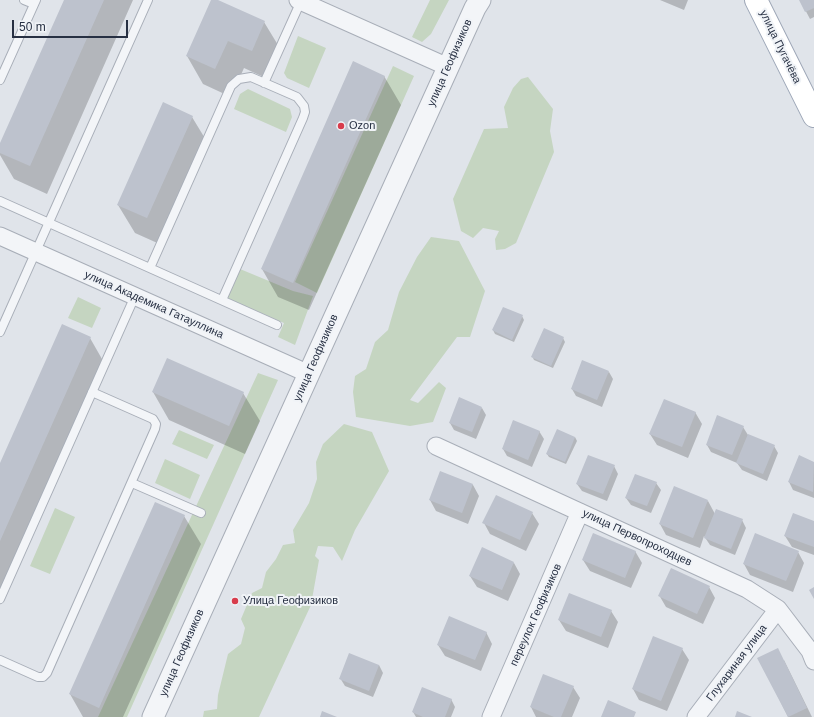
<!DOCTYPE html>
<meta charset="utf-8">
<style>
body{margin:0}
#map{position:relative;width:814px;height:717px;overflow:hidden;background:#e0e4ea;font-family:Arial,sans-serif}
canvas{display:block}
.scale{position:absolute;left:12px;top:20px;width:116px;height:18px;box-sizing:border-box;border:2px solid #273043;border-top:0;padding-left:5px;font-size:12px;line-height:14px;white-space:nowrap;color:#273043;-webkit-text-stroke:3px #f0f3f7;paint-order:stroke}
</style>
<div id="map">
<canvas width="814" height="717"></canvas>
<div class="scale">50 m</div>
</div>
<script>
const c = document.querySelector('canvas').getContext('2d');
c.lineJoin = 'round';
function fill(path, color) { c.fillStyle = color; c.fill(path, 'evenodd'); }
const poly = rows => new Path2D(rows.map(r => 'M' + r).join(''));
function stroke(path, color, width, dash) { c.strokeStyle = color; c.lineWidth = width; c.lineCap = dash ? 'butt' : 'round'; c.setLineDash(dash || []); c.stroke(path); }
function drawText(font, color, halo, rows, align = 'center') {
  c.font = font + ' Arial,sans-serif'; c.lineWidth = 4; c.setLineDash([]); c.textBaseline = 'middle'; c.strokeStyle = halo; c.fillStyle = color; for (const [text, x, y, turn = 0] of rows) {
    c.save(); c.translate(x, y); c.rotate((+turn || 0) * Math.PI / 180); c.textAlign = isNaN(turn) ? turn : align; if (halo) c.strokeText(text, 0, 0); c.fillText(text, 0, 0); c.restore();
  }
}
fill(poly([
 [430,0,449,0,431,34,422,42,412,37],
 [298,36,326,48,309,88,287,78,284,73],
 [393,66,414,76,317,293,295,282],
 [528,77,553,109,550,131,554,152,516,243,505,249,496,250,495,239,499,231,483,228,473,238,461,231,453,199,484,129,508,128,504,107,513,88,521,79],
 [248,89,290,109,292,117,286,132,234,109,240,94],
 [431,237,459,241,485,291,470,337,457,337,410,400,418,403,439,382,446,388,433,422,410,426,356,417,353,392,355,376,366,369,375,342,388,330,399,292,417,257],
 [240,269,293,291,313,296,295,345,278,337,284,323,227,298],
 [78,297,101,308,92,328,68,318],
 [258,373,278,380,127,717,98,717],
 [344,424,372,432,389,471,355,530,342,561,333,547,318,546,315,556,319,560,311,605,259,717,203,717,204,711,217,709,218,695,228,654,241,644,245,628,241,619,252,593,262,588,266,572,276,559,283,545,295,543,293,530,309,503,317,479,316,462,323,444],
 [179,430,214,445,207,459,172,444],
 [165,459,200,475,190,499,155,483],
 [55,508,75,517,50,574,30,566]
]), '#c5d5c1');
fill(poly([
 [65,0,133,0,47,194,14,179,0,155,0,146],
 [212,0,215,0,264,22,281,50,268,79,244,68,231,97,203,84,187,56],
 [660,0,688,0,684,10],
 [800,0,814,0,814,17,810,19],
 [384,76,401,105,309,310,278,297,262,269],
 [192,117,209,145,164,246,135,233,118,205],
 [522,316,524,320,514,342,495,334,493,330],
 [90,338,106,366,0,605,0,465],
 [563,338,565,342,553,368,534,360,532,356],
 [609,372,613,379,602,407,576,396,572,389],
 [153,392,243,393,260,421,245,454,169,420],
 [482,408,486,415,476,439,454,430,450,423],
 [695,412,702,424,688,458,657,445,650,434],
 [743,427,748,435,774,446,778,453,767,481,742,470,737,463,711,452,707,445],
 [539,431,544,439,532,467,507,456,503,449],
 [575,437,577,441,566,464,549,457,547,454],
 [799,457,814,463,814,498,793,490,789,482],
 [614,466,618,474,607,501,582,491,577,484],
 [441,472,473,485,479,496,468,524,436,511,430,500],
 [656,483,661,490,651,513,631,505,626,498],
 [708,501,715,514,742,520,746,528,735,555,710,545,704,536,700,548,666,535,660,524],
 [532,513,539,524,526,551,490,534,484,523],
 [184,516,201,544,123,717,83,717,70,694],
 [814,522,814,555,792,547,785,536],
 [635,551,642,563,631,588,590,571,583,560],
 [798,552,804,563,793,592,750,575,744,564],
 [514,563,520,574,508,601,477,587,470,576],
 [709,587,715,598,703,624,666,607,659,595],
 [611,611,618,622,608,648,566,631,559,620],
 [486,632,492,644,481,671,445,656,438,645],
 [682,649,689,660,667,711,639,700,633,689],
 [759,658,784,660,812,717,788,717],
 [379,665,383,673,373,697,345,686,340,678],
 [573,687,580,698,572,717,536,717,531,707],
 [451,699,455,707,451,717,416,717,413,712]
]), '#0003');
fill(poly([
 [64,0,104,0,30,166,0,153,0,143],
 [211,0,218,0,265,21,252,51,228,41,215,69,186,56],
 [799,0,814,0,814,8,805,12],
 [353,61,385,76,293,283,261,269],
 [163,102,193,116,147,218,117,205],
 [503,307,523,315,512,340,492,330],
 [62,324,91,337,0,541,0,463],
 [544,328,564,337,551,366,531,357],
 [167,358,244,392,229,426,152,392],
 [582,360,609,371,597,400,571,389],
 [459,397,482,407,472,432,449,423],
 [664,399,696,412,682,447,649,434],
 [717,415,744,426,732,455,706,445],
 [513,420,540,431,528,460,502,449],
 [557,429,575,437,565,462,546,454],
 [748,434,775,445,763,474,736,463],
 [588,455,615,465,603,494,576,484],
 [799,455,814,462,813,492,788,482],
 [440,471,473,484,462,513,429,500],
 [635,474,657,482,647,506,625,498],
 [674,486,708,500,693,538,659,524],
 [496,495,533,512,520,540,482,523],
 [155,502,185,515,99,708,69,694],
 [716,509,743,519,731,549,704,538],
 [793,513,814,521,814,547,784,536],
 [593,533,636,551,625,578,582,560],
 [755,533,799,551,786,581,743,564],
 [482,547,514,562,502,590,469,576],
 [671,568,710,586,697,614,658,596],
 [814,587,814,599,809,590],
 [569,593,612,610,601,637,558,620],
 [449,616,487,632,475,660,437,645],
 [653,636,683,648,661,701,632,689],
 [778,648,807,708,788,717,757,658],
 [349,653,379,665,369,691,339,679],
 [543,674,574,686,561,717,554,717,530,707],
 [422,687,452,699,445,717,423,717,412,712],
 [608,700,636,712,634,717,601,717],
 [322,711,337,717,320,717],
 [737,711,752,717,735,717]
]), '#bdc2cd');
const service = poly([
 [24,0,34,4],
 [0,80,36,0],
 [264,83,301,1],
 [0,201,277,325],
 [150,268,231,86,239,79,251,77,297,97,304,106,305,112,303,118,222,300],
 [0,332,148,0],
 [132,483,201,513],
 [0,599,135,296],
 [0,660,38,677,43,677,47,673,155,429,156,424,153,419,92,392]
]);
const minor = poly([
 [298,0,448,67],
 [0,236,309,374],
 [436,446,747,589,778,609,810,651,814,661],
 [491,717,580,512],
 [696,717,778,609]
]);
const tertiary = poly([
 [153,717,475,8,480,0]
]);
const primary = poly([
 [756,0,814,116]
]);
stroke(service, '#a8aeb8', 10);
stroke(minor, '#a8aeb8', 19);
stroke(tertiary, '#a8aeb8', 23);
stroke(primary, '#9ea7b7', 24);
stroke(service, '#f3f5f8', 8);
stroke(minor, '#f3f5f8', 17);
stroke(tertiary, '#f3f5f8', 21);
stroke(primary, '#fff', 22);
for (const [x, y, r, color] of [
 [341,126,4,"#d83c4c"],
 [235,601,4,"#d83c4c"]
]) { const dot = new Path2D(); dot.arc(x, y, r, 0, 2 * Math.PI); c.fillStyle = color; c.fill(dot); stroke(dot, '#f0f3f7', 1.5); }
drawText('11px', '#273043', '#f0f3f7', [
 ["улица Пугачёва",780,47,64],
 ["улица Геофизиков",450,63,-66],
 ["улица Академика Гатауллина",154,305,24],
 ["улица Геофизиков",316,358,-66],
 ["улица Первопроходцев",637,538,25],
 ["переулок Геофизиков",536,615,-66],
 ["улица Геофизиков",182,653,-66],
 ["Глухариная улица",737,663,-53]
]);
drawText('11px', '#273043', '#f0f3f7', [
 ["Ozon",349,126],
 ["Улица Геофизиков",243,601]
], 'left');
</script>
